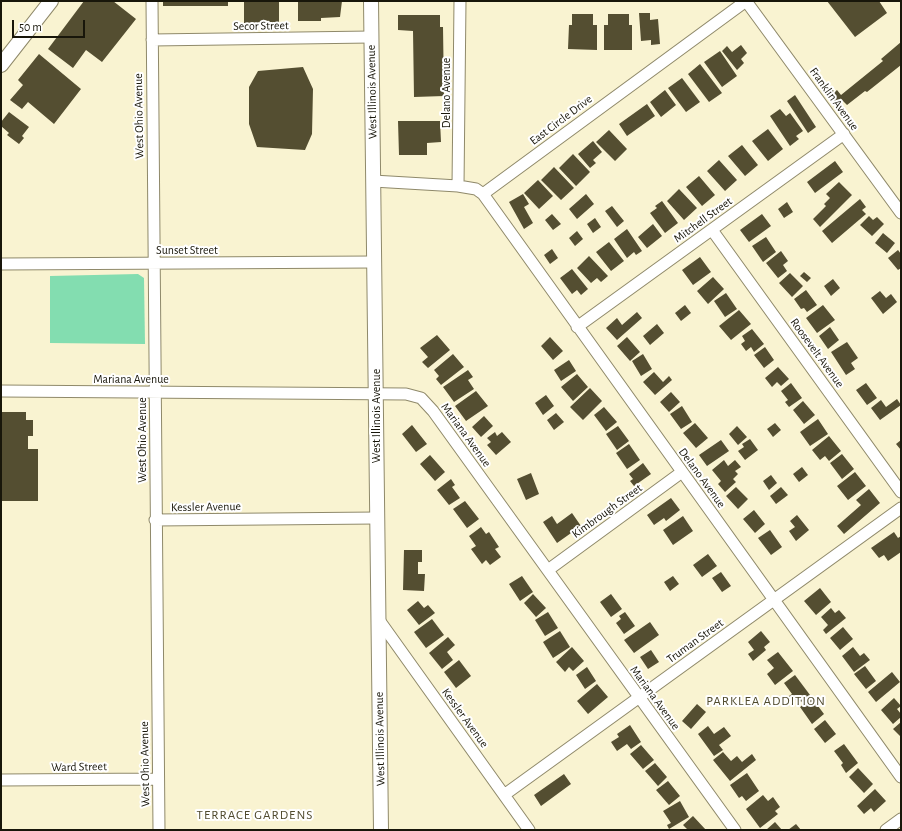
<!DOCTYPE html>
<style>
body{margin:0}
#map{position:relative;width:902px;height:831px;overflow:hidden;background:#f9f3d1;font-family:"Alegreya Sans",sans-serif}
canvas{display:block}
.frame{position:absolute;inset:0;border:2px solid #18160a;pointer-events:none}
.scale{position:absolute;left:12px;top:20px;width:73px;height:18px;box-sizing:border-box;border:2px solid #18160a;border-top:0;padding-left:5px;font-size:12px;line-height:14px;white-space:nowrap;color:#18160a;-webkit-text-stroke:3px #fff;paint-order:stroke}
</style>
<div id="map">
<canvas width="902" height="831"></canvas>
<div class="frame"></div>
<div class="scale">50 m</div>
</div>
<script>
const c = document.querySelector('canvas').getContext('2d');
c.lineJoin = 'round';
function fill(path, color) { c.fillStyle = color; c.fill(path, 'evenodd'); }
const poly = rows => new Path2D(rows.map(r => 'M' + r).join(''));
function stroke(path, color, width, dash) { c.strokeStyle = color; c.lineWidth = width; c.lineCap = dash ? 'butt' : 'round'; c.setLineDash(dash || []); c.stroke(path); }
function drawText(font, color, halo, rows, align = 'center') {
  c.font = font + ' "Alegreya Sans",sans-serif'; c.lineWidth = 4; c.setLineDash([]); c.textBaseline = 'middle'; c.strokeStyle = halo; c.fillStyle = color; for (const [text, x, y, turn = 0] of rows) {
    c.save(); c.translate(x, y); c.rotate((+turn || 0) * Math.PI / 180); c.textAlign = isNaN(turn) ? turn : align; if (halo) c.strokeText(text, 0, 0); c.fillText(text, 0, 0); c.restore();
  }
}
fill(poly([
 [138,274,144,278,145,344,50,343,50,276]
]), '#83ddb0');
fill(poly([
 [84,1,113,1,136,19,102,62,86,50,73,68,48,49],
 [163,1,228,1,228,6,163,6],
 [244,1,279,1,279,23,244,23],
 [298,1,342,1,340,17,321,18,321,21,298,21],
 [827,1,879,1,887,13,855,37],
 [639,13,650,13,650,20,658,19,660,44,651,45,651,40,641,41],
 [572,14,593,14,593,25,597,25,597,50,568,49,569,25,572,25],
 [608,14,629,14,629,25,632,25,632,50,604,50,604,25,608,25],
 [398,15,440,15,440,27,443,27,444,96,414,97,413,31,398,30],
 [901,42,901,65,867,92,865,91,847,105,843,101,838,105,830,96,837,90,841,95,883,61,881,59],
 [741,45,747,53,741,59,744,63,737,70,722,51,727,46,732,52],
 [720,51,737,76,722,87,704,62],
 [39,54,81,89,54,124,28,102,22,109,10,100,23,85,18,80],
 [700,64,722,93,709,102,688,74],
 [303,67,313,89,312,134,305,150,257,147,249,124,249,87,258,71],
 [682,78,700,102,686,112,668,88],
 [665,90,676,105,661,117,650,102],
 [795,95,816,127,808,133,787,101],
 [647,104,655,116,627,136,619,124],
 [780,109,786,116,790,113,803,131,796,136,799,139,790,146,770,116],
 [9,112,29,127,22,136,24,138,19,144,7,135,9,133,1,126,1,122],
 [398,121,440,121,441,142,427,143,427,155,399,155],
 [768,129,783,149,768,161,752,141],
 [609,130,627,149,615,161,596,142],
 [593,141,602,152,593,160,596,163,590,168,578,154],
 [742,145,758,165,745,176,728,156],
 [573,154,590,172,576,186,559,168],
 [719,160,737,180,725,191,707,171],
 [835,161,843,172,815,193,807,182],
 [554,167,574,188,561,200,541,180],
 [699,176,715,195,702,206,686,187],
 [538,180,553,196,539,209,524,193],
 [839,182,852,195,820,227,813,219,826,206,824,204,830,198,826,194],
 [679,189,697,208,684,220,667,201],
 [523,194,529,204,524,207,533,223,524,229,509,202],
 [586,194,594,204,577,219,569,209],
 [860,199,866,207,862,210,866,214,832,243,822,231],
 [662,201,678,223,665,233,650,213,657,208,655,206],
 [787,202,793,212,784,218,778,209],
 [612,206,624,221,617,227,605,211],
 [552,214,561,224,553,230,545,220],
 [762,214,771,226,749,242,740,230],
 [869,216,873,220,877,217,884,224,872,236,860,225],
 [595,218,601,227,593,233,587,224],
 [653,224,662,236,647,248,638,237],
 [627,229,642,251,636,255,634,252,627,258,614,239],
 [577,231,583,239,575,246,569,238],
 [883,233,895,243,887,253,875,243],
 [766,237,776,252,763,262,752,246],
 [609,242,624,261,611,271,596,252],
 [552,249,558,258,550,264,544,255],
 [898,250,901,254,901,268,898,270,888,258],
 [781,251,788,261,783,265,787,271,778,278,766,263],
 [589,256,608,276,601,282,597,278,591,283,577,268],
 [700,257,711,272,693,285,682,270],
 [572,269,588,289,581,295,577,290,572,294,560,278],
 [804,272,811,278,807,282,800,276],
 [790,273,803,286,792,297,779,283],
 [713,277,724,289,708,304,697,291],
 [833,279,840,288,831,296,824,286],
 [806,290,817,305,807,312,804,308,801,309,794,299],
 [880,291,886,298,891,294,897,302,883,314,871,298],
 [726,293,737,309,725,317,714,301],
 [685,305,691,313,681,321,675,313],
 [823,305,835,320,817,333,806,318],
 [739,310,751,324,731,340,719,326],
 [637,312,642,318,617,340,606,328,617,318,622,325],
 [657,324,664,333,650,345,643,336],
 [830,327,839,340,828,349,819,336],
 [752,329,764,344,754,352,751,347,746,351,741,344,745,341,742,336],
 [437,335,450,350,428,368,422,362,428,357,420,348],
 [550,337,563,351,553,360,541,346],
 [627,337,640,352,630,361,617,346],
 [847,342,858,358,851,363,855,369,846,375,831,352],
 [765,347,774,360,764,368,754,355],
 [453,354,464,367,441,385,436,379,439,376,434,370],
 [643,354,652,369,641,376,632,361],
 [569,360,576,371,561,381,554,370],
 [778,367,789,379,781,386,777,382,772,387,765,378],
 [468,370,473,377,468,380,474,389,454,402,443,387],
 [654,372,663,382,669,376,672,380,655,395,643,382],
 [577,374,588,387,573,401,561,387],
 [791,383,802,398,789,407,785,402,788,400,781,391],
 [866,383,877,398,867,405,856,390],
 [590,388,602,401,583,420,570,407],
 [476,391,488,406,466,421,455,406],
 [671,392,680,402,669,412,660,402],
 [546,395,554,406,543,415,535,403],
 [897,399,901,405,880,420,871,408,881,400,886,407],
 [803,401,815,415,804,424,793,410],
 [682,406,692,422,681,429,670,414],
 [604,407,617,422,606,431,594,415],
 [1,412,26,412,26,420,33,420,33,436,28,436,28,449,38,449,38,501,1,501],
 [556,413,564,422,554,430,547,420],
 [484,416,493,426,481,437,472,427],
 [818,419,828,434,810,446,800,432],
 [695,423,708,438,696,448,683,433],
 [775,423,781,430,773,437,767,429],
 [412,425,427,444,416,452,402,434],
 [618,426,629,441,617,450,606,434],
 [737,426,747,437,738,445,729,434],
 [495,432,497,436,502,432,511,442,496,455,487,445,491,442,487,438],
 [829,436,841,451,829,461,825,456,820,460,812,450],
 [750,439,758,450,745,460,738,451,744,447,742,444],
 [721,440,729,451,707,466,699,455],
 [901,440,901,450,896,444],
 [629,444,640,460,627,469,616,453],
 [842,454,854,469,842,479,830,463],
 [430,455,445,472,435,481,420,464],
 [724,460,728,466,735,460,741,467,735,471,738,474,733,479,736,482,725,492,718,484,721,481,712,470],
 [643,463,651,474,634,486,630,481,633,479,629,474],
 [802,467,808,475,799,482,793,474],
 [855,472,866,486,848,500,837,486],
 [531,473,539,494,526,500,517,479],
 [771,475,777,483,769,490,763,481],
 [451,479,455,485,452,487,460,498,449,505,437,490],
 [736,487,748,499,738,509,726,496],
 [781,487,788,495,776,504,770,496],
 [869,489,880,503,844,534,837,526,861,505,856,500],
 [671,498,680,510,666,521,664,518,654,525,647,515],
 [465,501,479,519,467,528,453,509],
 [754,510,765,524,755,533,743,519],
 [572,513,581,526,557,543,543,522,552,516,557,524],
 [797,515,809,530,796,541,789,531,795,527,790,521],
 [683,516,693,531,673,545,663,530],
 [481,527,486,534,489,532,499,547,495,549,501,557,490,565,486,560,482,564,471,549,476,546,469,536],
 [770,530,782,547,771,555,758,538],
 [894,532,898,538,901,536,901,552,888,561,884,555,879,558,871,548],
 [404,550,422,550,422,562,418,562,418,574,425,574,424,591,403,590],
 [708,554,717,566,702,577,693,565],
 [721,572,731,586,722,592,712,578],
 [522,576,533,592,520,601,509,584],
 [673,576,679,584,670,591,664,582],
 [820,588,831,602,816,615,804,601],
 [533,594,546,608,536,617,524,603],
 [611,594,622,609,611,617,600,602],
 [418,601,424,608,428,605,435,613,419,625,407,610],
 [831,608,835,613,839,610,846,618,826,634,823,630,828,625,821,617],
 [548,612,558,628,545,636,535,620],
 [625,612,635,626,624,634,616,623,621,619,619,616],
 [432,619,444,635,426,648,414,632],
 [650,622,659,635,634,653,624,640],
 [843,627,853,639,840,650,830,638],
 [560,631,570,647,553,658,543,642],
 [761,631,770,642,764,647,766,650,753,661,748,654,754,650,748,642],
 [448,637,455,645,447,652,453,660,442,669,429,653],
 [572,647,584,661,573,671,569,667,565,672,556,662],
 [853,647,860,656,864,653,870,660,854,672,842,656],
 [651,650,659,662,648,669,640,657],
 [778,652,793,671,775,685,767,674,774,668,767,660],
 [459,660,471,676,456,688,444,672],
 [865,666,876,681,866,689,854,674],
 [587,667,596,681,585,689,576,675],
 [892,672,900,682,876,702,868,692],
 [795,675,810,695,801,702,798,698,791,703,786,698,792,694,784,683],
 [597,684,608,697,588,714,577,701],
 [812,698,824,714,812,724,800,707],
 [894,698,901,706,897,709,901,714,901,717,893,724,881,710],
 [697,704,706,712,691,729,682,721],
 [825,720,836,734,825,743,814,729],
 [901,722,901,737,893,729],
 [630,725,641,742,631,749,627,744,617,751,611,742,619,737,617,734],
 [708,726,714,734,724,727,731,736,719,745,723,750,714,756,698,734],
 [844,744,858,763,846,773,841,765,843,763,834,751],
 [641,745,654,760,643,769,630,754],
 [723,752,731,761,737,756,742,762,752,754,756,760,730,781,713,760],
 [655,763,667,777,658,786,645,771],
 [858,768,873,784,864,793,849,777],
 [747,773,759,791,746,801,742,796,739,798,730,785],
 [564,774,571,784,541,806,534,795],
 [668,781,680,796,669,805,656,790],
 [875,789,886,801,874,812,871,808,864,814,857,806],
 [763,795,768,801,773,797,780,807,775,811,778,814,760,828,746,809],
 [680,801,689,817,669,829,667,825,671,823,663,811],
 [693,816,706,830,688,830,683,825],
 [775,822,782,830,766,830],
 [796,824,801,830,788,830]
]), '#544e31');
const minor = poly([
 [152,1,159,830],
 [746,1,901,213],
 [152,40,371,37],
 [373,181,458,186,476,189,483,194,746,1],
 [458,186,460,1],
 [483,194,901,777],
 [712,230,901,492],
 [1,264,374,262],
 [577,327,844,134],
 [1,391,406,394,421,398,433,411,735,830],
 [155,520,377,518],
 [548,570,682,472],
 [379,620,529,830],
 [1,780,158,779],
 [504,795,901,508],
 [886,830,901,819]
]);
const major = poly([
 [371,1,381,830],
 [1,65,51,1]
]);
stroke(minor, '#8f896a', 13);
stroke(major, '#8f896a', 16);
stroke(minor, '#fff', 11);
stroke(major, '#fff', 14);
drawText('12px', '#18160a', '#fff', [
 ["Secor Street",261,26,-1],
 ["West Illinois Avenue",372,92,-91],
 ["Delano Avenue",446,93,-90],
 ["Franklin Avenue",834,99,54],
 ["West Ohio Avenue",139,116,-91],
 ["East Circle Drive",561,120,-37],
 ["Mitchell Street",703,220,-36],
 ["Sunset Street",187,250],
 ["Roosevelt Avenue",817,353,54],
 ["Mariana Avenue",131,379],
 ["West Illinois Avenue",376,416,-90],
 ["Mariana Avenue",466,435,54],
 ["West Ohio Avenue",142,440,-90],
 ["Delano Avenue",702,478,54],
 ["Kessler Avenue",206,507,-1],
 ["Kimbrough Street",607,511,-36],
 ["Truman Street",695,641,-36],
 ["Mariana Avenue",655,698,54],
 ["Kessler Avenue",465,718,54],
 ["West Illinois Avenue",380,739,-91],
 ["West Ohio Avenue",145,764,-91],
 ["Ward Street",79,767,-1]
]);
c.letterSpacing = '1px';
drawText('13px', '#504a2d', '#fff', [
 ["PARKLEA ADDITION",766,701],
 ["TERRACE GARDENS",255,815]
]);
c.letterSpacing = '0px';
</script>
